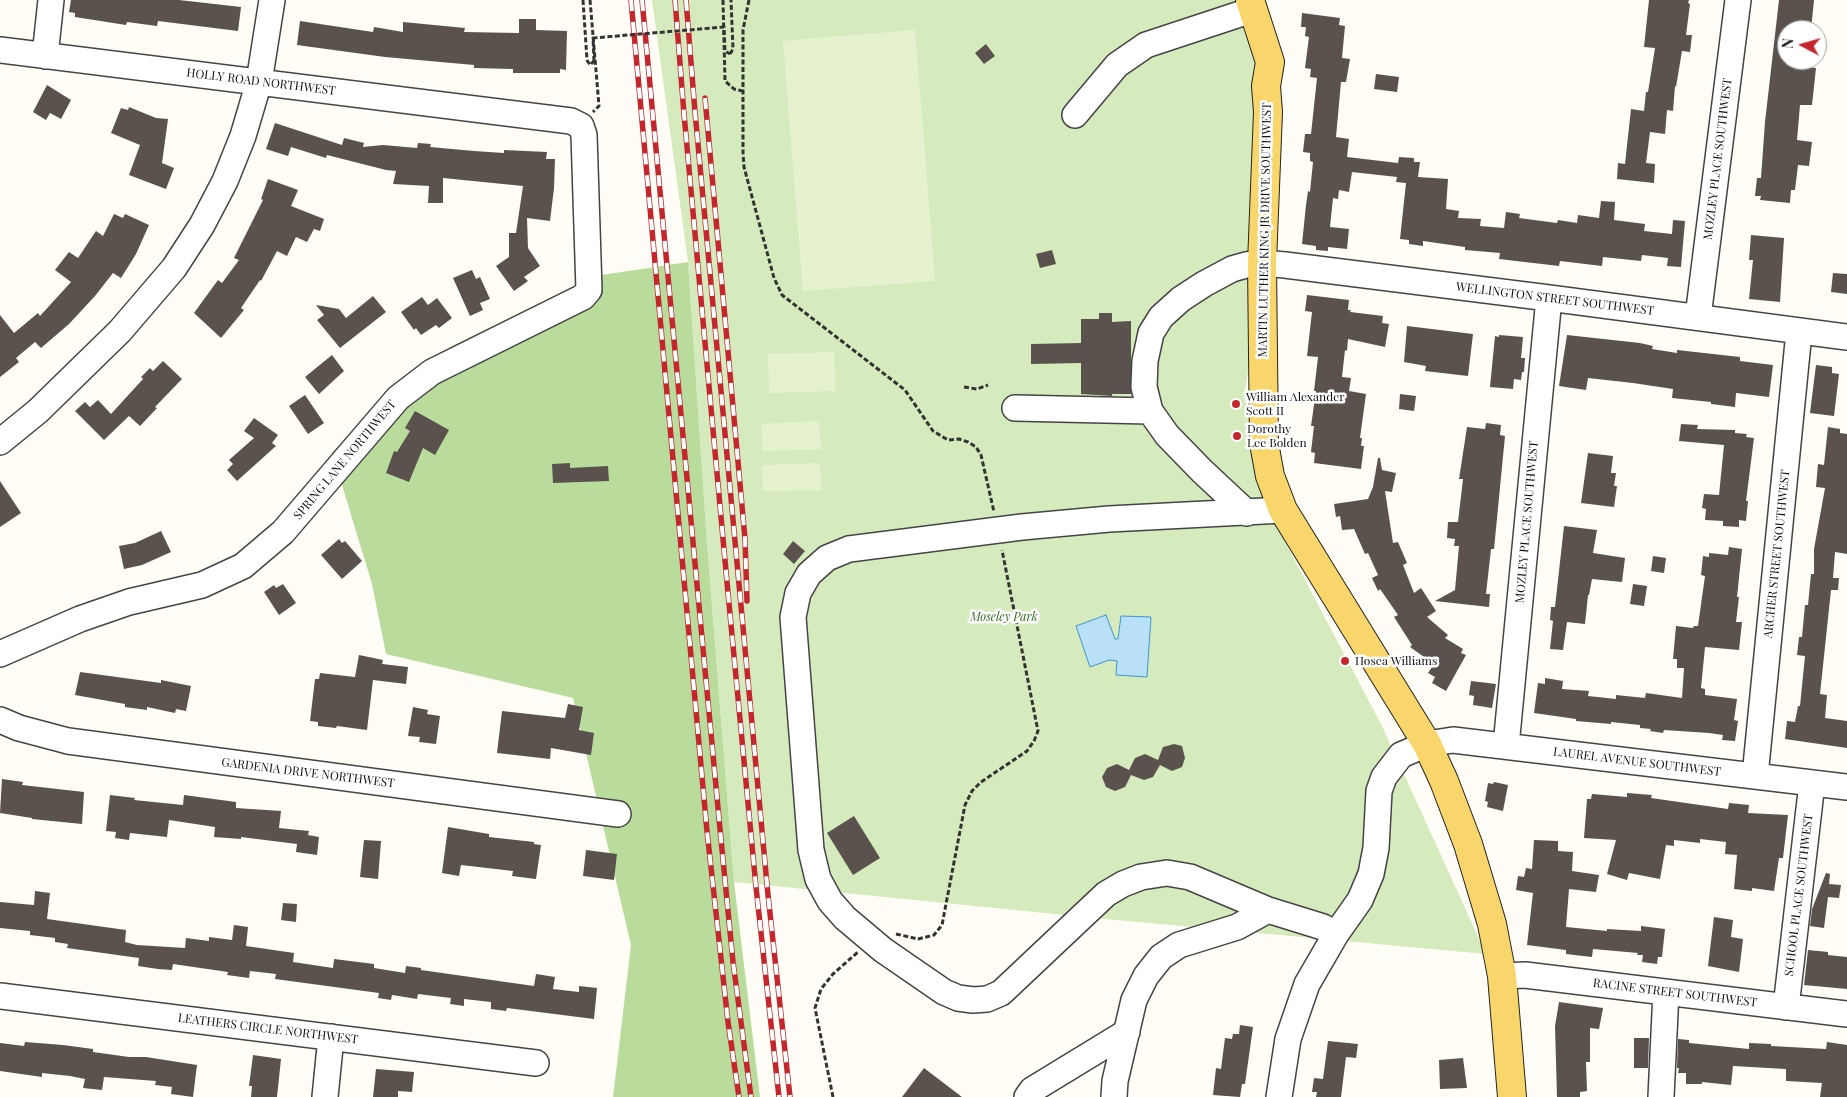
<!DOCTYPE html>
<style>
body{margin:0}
#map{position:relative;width:1847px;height:1097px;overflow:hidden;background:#fffdf5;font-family:"Playfair Display",serif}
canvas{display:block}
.north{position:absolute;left:1777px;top:20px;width:50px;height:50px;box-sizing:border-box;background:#fff;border:1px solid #a0a0a0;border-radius:50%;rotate:276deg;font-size:14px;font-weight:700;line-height:20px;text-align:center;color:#111}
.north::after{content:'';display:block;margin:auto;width:18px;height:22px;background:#c4262e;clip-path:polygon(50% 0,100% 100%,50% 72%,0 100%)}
</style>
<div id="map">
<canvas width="1847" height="1097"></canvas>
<div class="north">N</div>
</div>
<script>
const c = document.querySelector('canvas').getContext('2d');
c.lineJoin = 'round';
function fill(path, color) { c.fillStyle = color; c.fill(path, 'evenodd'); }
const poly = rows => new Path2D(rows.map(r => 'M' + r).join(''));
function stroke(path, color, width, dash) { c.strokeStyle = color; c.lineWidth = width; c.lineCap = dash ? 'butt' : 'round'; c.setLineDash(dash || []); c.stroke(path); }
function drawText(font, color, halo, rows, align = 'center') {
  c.font = font + ' "Playfair Display",serif'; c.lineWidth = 5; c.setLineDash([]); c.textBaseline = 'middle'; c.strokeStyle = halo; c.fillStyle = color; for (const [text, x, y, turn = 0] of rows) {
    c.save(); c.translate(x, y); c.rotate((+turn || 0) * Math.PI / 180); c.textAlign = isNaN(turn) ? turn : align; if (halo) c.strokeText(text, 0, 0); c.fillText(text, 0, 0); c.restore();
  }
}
fill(poly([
 [652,0,1242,0,1274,53,1257,318,1244,396,1283,538,1382,726,1486,954,1095,918,734,882,707,543,688,262]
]), '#d5ebbd');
fill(poly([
 [688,262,707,543,734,882,760,1097,613,1097,631,945,573,698,386,654,372,584,332,452,450,347,595,276]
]), '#b9dc9c');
fill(poly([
 [915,30,935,281,803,291,783,41],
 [834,352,835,391,769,393,768,354],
 [819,421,821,449,763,451,761,424],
 [820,463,821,490,763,491,762,465]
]), '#e6f2cf');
const water = poly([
 [1106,615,1115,639,1118,639,1121,616,1151,617,1147,677,1116,675,1117,661,1109,660,1090,667,1076,626,1106,615]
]);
fill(water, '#b9e0f7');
stroke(water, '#3f96cf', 1);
fill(poly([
 [71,0,179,0,241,7,238,31,158,21,157,26,127,22,126,25,75,17,75,13,69,12],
 [1649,0,1689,0,1688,3,1690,4,1686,35,1692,35,1690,52,1682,51,1676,87,1675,86,1673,111,1667,110,1665,134,1650,132,1646,163,1655,164,1654,183,1617,179,1618,163,1625,164,1631,109,1644,111,1646,92,1648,92,1655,48,1644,47],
 [1779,0,1814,0,1811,30,1787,30,1787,65,1816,68,1812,105,1800,105,1797,140,1812,142,1809,166,1798,165,1795,190,1791,190,1790,203,1760,200,1761,196,1755,196,1757,178,1761,178,1765,122],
 [1302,13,1340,18,1339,25,1345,26,1342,58,1350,59,1346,82,1341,82,1336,137,1349,139,1347,157,1398,163,1399,157,1414,158,1414,162,1420,162,1418,177,1448,179,1446,209,1459,211,1458,218,1481,219,1480,226,1504,228,1506,212,1520,214,1519,218,1557,223,1558,220,1577,223,1578,215,1599,218,1601,201,1615,202,1614,220,1645,224,1644,231,1672,234,1673,220,1685,221,1681,267,1667,266,1668,258,1642,255,1641,261,1603,257,1602,266,1560,261,1559,266,1499,259,1500,253,1465,250,1465,247,1423,241,1423,246,1409,244,1409,240,1400,239,1406,183,1396,182,1397,177,1352,172,1349,192,1339,190,1338,199,1333,198,1330,227,1349,229,1347,249,1328,247,1328,251,1316,250,1316,246,1302,244,1306,205,1308,191,1310,192,1313,162,1310,161,1310,153,1303,152,1305,134,1311,134,1317,78,1310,77,1311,69,1305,68,1309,37,1305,36,1306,27,1301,27],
 [519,19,536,19,536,30,567,31,566,70,560,69,560,73,513,73,513,69,474,68,474,65,385,57,297,45,300,21,373,32,374,27,403,32,403,22,465,28,464,32,519,33],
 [986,44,995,56,984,64,975,53],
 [1376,74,1399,77,1397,92,1374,89],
 [47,85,71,100,61,119,50,113,46,120,33,112],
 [129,107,156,118,168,119,162,163,174,168,166,189,129,175,140,145,111,133,121,108,128,110],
 [275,123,342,145,344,138,364,143,363,147,383,145,417,148,418,143,431,144,430,147,474,151,504,153,504,150,547,152,546,159,555,159,554,188,550,221,527,218,528,248,540,266,524,277,528,281,514,291,496,266,509,257,509,233,516,233,523,186,443,178,443,203,428,203,429,186,393,184,396,171,386,170,327,155,326,158,291,147,288,156,266,149],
 [268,179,298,190,291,206,324,219,320,231,314,229,307,242,296,237,287,256,277,251,261,281,260,280,241,308,244,310,221,338,194,313,218,280,222,283,239,260,234,258,263,200,261,199],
 [114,214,123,218,125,214,149,225,136,254,121,278,113,273,95,296,69,324,41,348,35,342,16,358,19,362,0,377,0,315,14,333,38,313,40,316,71,282,55,270,69,252,78,258,96,231,103,236],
 [1751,235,1784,238,1780,302,1749,299,1753,260,1749,260],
 [1052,250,1056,264,1040,268,1036,254],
 [472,270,476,279,480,277,490,299,480,303,483,310,470,316,453,278],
 [1833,273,1847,274,1847,294,1831,292],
 [1307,295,1349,300,1348,310,1351,310,1350,312,1383,316,1382,323,1389,324,1385,347,1348,339,1347,351,1345,350,1342,377,1351,378,1349,391,1366,394,1360,438,1362,438,1361,446,1364,446,1361,469,1314,463,1315,453,1311,452,1314,426,1311,426,1316,391,1314,391,1318,357,1307,356,1312,312,1305,311],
 [373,296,386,312,340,348,317,320,324,315,316,305,339,309,346,318],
 [422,297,428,305,437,298,452,318,439,328,436,325,421,335,416,328,414,330,401,312],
 [1099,313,1112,313,1112,322,1131,321,1131,394,1112,394,1112,396,1081,394,1081,363,1031,364,1031,344,1081,343,1081,319,1099,319],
 [1407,326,1473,334,1468,376,1425,371,1426,366,1404,362],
 [1499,335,1523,337,1521,358,1525,358,1524,372,1522,372,1521,380,1514,379,1513,389,1490,387,1495,336,1499,337],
 [1567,335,1640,343,1653,346,1652,349,1677,353,1677,350,1740,357,1740,361,1773,365,1769,397,1736,393,1735,407,1711,404,1711,402,1672,398,1673,389,1633,383,1588,378,1586,390,1559,386],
 [332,355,344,371,319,394,305,377],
 [163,361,182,379,155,407,157,408,140,426,129,416,104,440,75,411,85,402,90,407,98,400,111,414,143,379,141,377,150,368,153,371],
 [1816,365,1832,367,1832,373,1839,374,1834,416,1810,413],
 [1400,394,1416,396,1414,411,1399,409],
 [305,395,324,423,308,434,289,406],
 [415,411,449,430,435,455,423,448,409,482,386,473,394,451,397,452,410,431,405,428],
 [254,418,278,435,272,443,276,446,237,481,227,470,233,464,229,460,254,438,244,431],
 [1486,423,1501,425,1500,435,1505,436,1494,549,1491,549,1486,594,1490,594,1489,607,1435,601,1455,590,1459,546,1454,546,1455,539,1447,538,1448,522,1458,522,1463,479,1459,479,1467,427,1485,429],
 [1681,424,1698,425,1697,429,1735,430,1735,433,1747,434,1746,437,1754,438,1746,501,1748,501,1746,521,1739,520,1739,527,1723,526,1723,521,1705,520,1706,509,1702,508,1704,494,1719,495,1724,445,1679,441],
 [1828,427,1840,429,1840,433,1847,434,1847,554,1835,552,1833,578,1839,578,1838,590,1831,590,1820,694,1827,695,1825,718,1847,721,1847,748,1785,739,1787,721,1795,722,1798,706,1800,706,1805,656,1797,655,1799,637,1802,637,1805,605,1808,605,1811,574,1814,574,1814,549,1825,488,1816,487,1818,464,1824,465],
 [1588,453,1613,456,1611,473,1616,473,1614,486,1617,486,1614,507,1581,503],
 [1378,458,1380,458,1382,470,1396,473,1392,492,1385,491,1393,543,1398,542,1407,563,1403,565,1414,593,1421,588,1436,611,1427,617,1448,635,1445,638,1463,649,1461,653,1466,655,1446,691,1432,683,1435,677,1428,673,1434,664,1410,647,1412,645,1394,617,1398,615,1380,589,1378,591,1372,578,1378,575,1368,553,1365,554,1354,529,1342,530,1340,516,1336,517,1334,504,1368,499,1373,487],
 [570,463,570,468,608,466,609,481,553,483,552,464],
 [0,481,21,513,0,527],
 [1564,526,1597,530,1593,553,1625,558,1622,582,1592,579,1589,595,1588,595,1585,624,1567,622,1563,650,1550,649,1553,621,1550,620,1551,607,1555,607],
 [161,531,171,552,142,565,124,569,119,546,135,543],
 [339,539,342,543,345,541,362,561,342,579,321,555],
 [793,541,805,551,794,564,783,554],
 [1729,547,1742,549,1737,597,1739,597,1736,622,1742,622,1739,650,1705,647,1701,688,1705,689,1705,695,1737,699,1734,720,1738,721,1735,741,1722,740,1723,735,1709,733,1664,730,1663,733,1650,731,1651,729,1640,728,1640,725,1611,722,1611,724,1576,721,1576,719,1534,713,1538,683,1545,684,1545,678,1563,681,1562,689,1589,691,1588,696,1616,699,1616,695,1645,698,1646,693,1682,698,1684,668,1677,668,1677,659,1673,659,1676,626,1693,628,1694,626,1698,626,1705,576,1701,575,1703,556,1709,557,1709,553,1728,555],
 [1653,556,1666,558,1664,573,1651,571],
 [283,584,296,603,279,615,264,592,274,585,276,588],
 [1633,584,1647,586,1644,606,1630,604],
 [359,655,383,660,382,664,408,667,406,684,373,680,367,730,337,726,336,728,318,726,318,722,310,721,315,679,319,679,320,673,355,677],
 [80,672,161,683,161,680,191,686,186,711,176,709,175,713,147,707,147,710,125,707,125,704,75,695],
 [1471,681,1496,684,1492,708,1473,705,1474,696,1469,695],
 [568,704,583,707,579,730,594,733,591,755,551,748,550,759,497,753,502,711,565,718],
 [413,707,428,710,427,714,440,716,436,744,419,742,420,737,408,736],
 [1174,744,1182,746,1185,758,1182,767,1172,771,1160,765,1153,777,1144,780,1131,775,1125,787,1115,791,1106,787,1102,777,1107,768,1117,764,1129,770,1135,758,1145,754,1158,760,1163,747],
 [2,779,23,782,22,785,84,792,82,824,32,819,32,818,0,813],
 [1494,782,1508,785,1503,811,1487,807,1488,802,1485,801,1488,783,1493,784],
 [1627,793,1652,795,1651,798,1728,809,1729,803,1749,805,1748,813,1788,815,1783,858,1779,858,1774,891,1752,888,1752,891,1734,889,1737,855,1725,854,1726,842,1700,839,1700,843,1674,840,1674,846,1666,845,1660,879,1629,873,1627,880,1607,874,1616,840,1584,838,1587,799,1591,799,1592,794,1627,797],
 [110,795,135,798,134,800,183,805,184,795,236,802,236,808,281,811,279,828,309,831,308,835,319,837,317,855,296,852,297,844,241,837,241,839,214,837,215,827,169,820,167,837,130,833,129,840,115,838,116,832,106,831],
 [854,816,880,858,853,875,827,833],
 [448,827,489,834,489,837,534,842,534,844,541,845,536,879,512,876,513,871,461,865,459,876,442,873],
 [364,840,381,841,378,879,360,877],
 [1534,840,1558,841,1558,851,1573,852,1572,871,1599,875,1596,892,1569,889,1566,927,1607,931,1607,929,1641,931,1641,926,1665,929,1662,957,1658,957,1657,964,1642,962,1643,955,1637,955,1638,953,1593,949,1592,957,1566,954,1566,950,1527,945,1533,893,1516,890,1518,876,1524,877,1526,868,1532,869],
 [586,850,617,854,614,880,583,876],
 [1826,873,1830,874,1829,884,1841,885,1839,898,1828,897,1824,928,1810,926,1812,909],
 [35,891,50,893,47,919,126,930,125,942,137,945,185,948,186,938,209,941,209,937,232,940,234,925,248,927,246,946,294,953,293,962,333,968,334,959,374,964,374,968,405,973,406,966,421,968,421,970,534,986,536,974,555,977,553,989,579,992,579,986,597,988,594,1019,507,1008,506,1011,491,1009,491,1002,464,999,464,1006,450,1004,451,998,418,994,417,999,392,995,391,1000,378,998,379,993,275,979,276,974,250,971,249,978,227,975,228,972,173,964,172,970,158,969,138,966,139,958,67,948,68,944,55,942,55,938,30,935,30,931,0,928,0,902,34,905],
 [283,903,297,904,296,922,281,920],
 [1714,917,1733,920,1731,937,1743,939,1739,972,1708,966],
 [1808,950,1828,952,1828,955,1847,957,1847,989,1804,985],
 [1559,1002,1603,1008,1599,1029,1590,1028,1590,1062,1586,1062,1587,1091,1580,1092,1580,1097,1557,1097,1555,1026],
 [1240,1025,1253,1027,1245,1084,1242,1084,1240,1097,1213,1095,1216,1068,1221,1069,1225,1038,1232,1039,1233,1034,1239,1034],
 [1634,1038,1649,1038,1648,1068,1634,1068],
 [1678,1039,1689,1040,1689,1043,1749,1049,1749,1043,1771,1044,1771,1046,1826,1049,1827,1042,1847,1045,1847,1097,1820,1097,1822,1083,1786,1081,1786,1069,1733,1066,1731,1085,1702,1082,1702,1084,1686,1084,1686,1073,1678,1073,1679,1068,1677,1068],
 [1328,1041,1358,1044,1356,1058,1346,1057,1341,1097,1316,1097,1317,1092,1312,1092,1314,1078,1323,1079],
 [25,1042,63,1045,93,1049,93,1052,129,1057,146,1057,197,1065,193,1097,171,1094,172,1087,155,1085,156,1081,104,1077,102,1090,83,1088,85,1079,70,1076,42,1073,42,1077,0,1071,0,1043,24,1046],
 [253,1055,281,1059,277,1097,251,1097,252,1086,249,1086],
 [1463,1058,1467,1088,1440,1089,1439,1060],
 [924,1068,962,1097,902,1097],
 [376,1069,414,1072,412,1092,398,1091,398,1097,373,1097]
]), '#5a524d');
const minor = poly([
 [0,50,571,121,581,126,584,135,589,290,583,297,432,372,398,398,283,532,243,566,202,585,129,602,80,619,0,654],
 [45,56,51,0],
 [1075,115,1117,65,1146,45,1240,14],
 [1698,317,1738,0],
 [1015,408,1150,411],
 [0,442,38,411,120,331,174,268,202,225,225,181,243,136,259,82,272,0],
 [1283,510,1109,519,1022,527,849,549,827,558,809,574,798,593,793,617,811,850,818,879,830,901,845,918,883,950,944,992,958,998,973,1000,987,999,1001,993,1106,894,1123,884,1141,877,1167,873,1190,877,1268,910,1323,927,1336,934],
 [1247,513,1202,471,1167,435,1150,411,1144,387,1145,361,1151,333,1161,317,1181,299,1204,284,1232,269,1246,265,1262,263,1285,265,1549,298,1847,337],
 [0,720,19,728,68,741,618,814],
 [1506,746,1549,298],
 [1755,776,1799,332],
 [1502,976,1525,975,1847,1014],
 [0,996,536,1063],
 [1786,1007,1812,783],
 [325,1097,331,1037],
 [1027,1097,1032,1090,1127,1032],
 [1114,1097,1115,1081,1134,1000,1146,976,1161,957,1179,945,1237,927,1268,910],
 [1279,1097,1288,1039,1307,984,1336,934,1360,900,1371,874,1376,848,1379,791,1384,777,1401,755,1427,744,1453,740,1847,787],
 [1661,1097,1666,992]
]);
const major = poly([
 [1250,0,1270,62,1266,86,1268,112,1262,263,1264,443,1270,476,1283,510,1427,744,1444,781,1468,844,1492,924,1502,976,1512,1097]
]);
stroke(minor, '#444', 28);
stroke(major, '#222', 30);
stroke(poly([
 [583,0,587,60,590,65,594,61],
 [590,0,599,106,593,112],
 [723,0,725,81,734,89,743,91],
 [749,0,743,30,743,153,744,167,774,278,782,295,905,390,933,431,948,440,959,439,968,442,976,447,981,455,994,512],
 [730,54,733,49,731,0],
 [964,387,977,389,988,385],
 [896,934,918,939,934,935,942,925,965,805,972,791,981,782,1027,751,1034,741,1038,731,1002,550],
 [833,1097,815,1008,821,989,833,974,858,952]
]), '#333', 3, [5, 2.5]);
stroke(minor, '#fff', 25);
stroke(major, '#f9d66b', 28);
const rail = poly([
 [631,0,707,831,728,1022,739,1097],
 [642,0,720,829,733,962,751,1097],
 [675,0,684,114,728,593,756,887,779,1097],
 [686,0,695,112,768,895,790,1097],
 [705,98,745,539,747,601]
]);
stroke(rail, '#c4262e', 5.5);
stroke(rail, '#fff', 4, [11]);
stroke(poly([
 [594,61,593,38,724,27,725,51,730,54]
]), '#333', 3, [5, 2.5]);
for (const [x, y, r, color] of [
 [1236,404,5,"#c4262e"],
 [1237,436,5,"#c4262e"],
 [1345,661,5,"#c4262e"]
]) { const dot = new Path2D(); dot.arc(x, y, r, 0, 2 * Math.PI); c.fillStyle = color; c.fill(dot); stroke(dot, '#fff', 2); }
drawText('12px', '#111', '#fff', [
 ["HOLLY ROAD NORTHWEST",261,82,7],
 ["MOZLEY PLACE SOUTHWEST",1718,159,-83],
 ["MARTIN LUTHER KING JR DRIVE SOUTHWEST",1265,230,-89],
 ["WELLINGTON STREET SOUTHWEST",1555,299,7],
 ["SPRING LANE NORTHWEST",345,460,-50],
 ["MOZLEY PLACE SOUTHWEST",1527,522,-85],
 ["ARCHER STREET SOUTHWEST",1777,554,-84],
 ["LAUREL AVENUE SOUTHWEST",1637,762,7],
 ["GARDENIA DRIVE NORTHWEST",308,773,7],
 ["SCHOOL PLACE SOUTHWEST",1799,895,-83],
 ["RACINE STREET SOUTHWEST",1675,993,7],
 ["LEATHERS CIRCLE NORTHWEST",268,1029,7]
]);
drawText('12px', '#111', '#fff', [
 ["William Alexander",1246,397],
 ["Scott II",1246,411],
 ["Dorothy",1247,429],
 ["Lee Bolden",1247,443],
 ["Hosea Williams",1355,661]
], 'left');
drawText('italic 12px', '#2f6b1f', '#fff', [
 ["Moseley Park",1004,617]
]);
</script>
